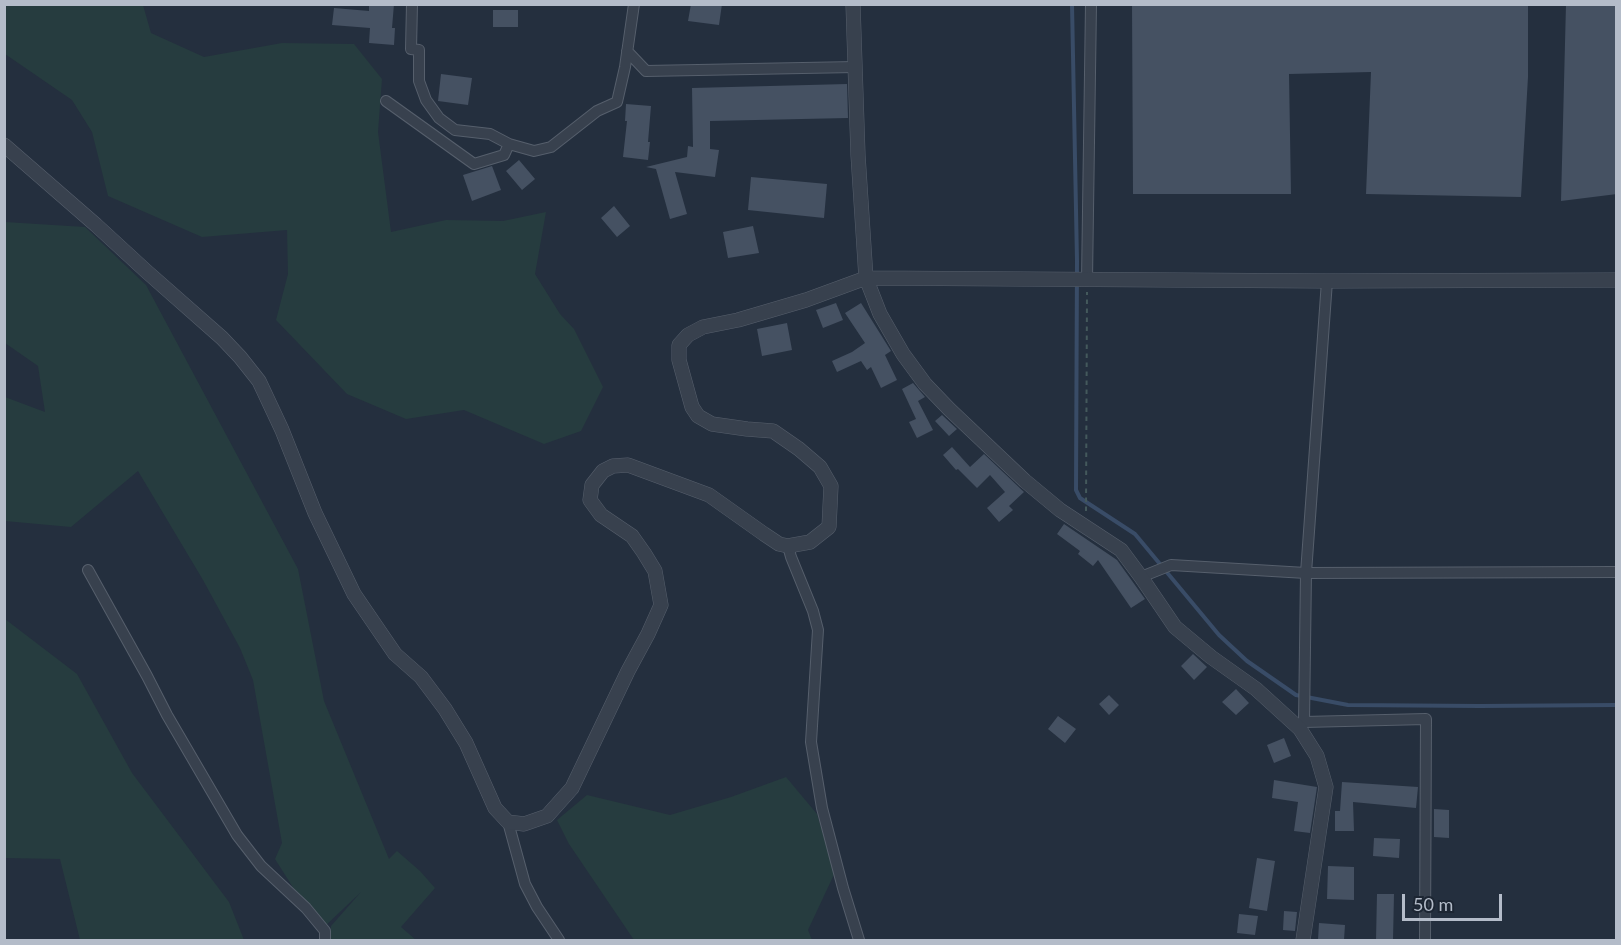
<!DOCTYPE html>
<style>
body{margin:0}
#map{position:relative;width:1621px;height:945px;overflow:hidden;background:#242f3e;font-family:Lato,sans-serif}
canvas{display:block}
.frame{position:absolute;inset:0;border:6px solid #b4bcc9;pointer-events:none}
.scale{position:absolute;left:1402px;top:894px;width:100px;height:27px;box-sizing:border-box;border:3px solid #b4bcc9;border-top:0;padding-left:8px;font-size:18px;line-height:21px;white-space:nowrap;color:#b4bcc9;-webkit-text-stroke:4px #1d2633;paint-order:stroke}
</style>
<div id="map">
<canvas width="1621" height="945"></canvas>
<div class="frame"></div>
<div class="scale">50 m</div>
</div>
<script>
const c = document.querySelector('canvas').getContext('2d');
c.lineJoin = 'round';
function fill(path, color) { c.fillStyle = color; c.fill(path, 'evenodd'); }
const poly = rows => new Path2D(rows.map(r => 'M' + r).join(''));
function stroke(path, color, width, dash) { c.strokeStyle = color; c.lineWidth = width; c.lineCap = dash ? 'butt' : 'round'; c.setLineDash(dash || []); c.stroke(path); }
fill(poly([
 [4,5,143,5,151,33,204,57,282,43,354,44,382,79,378,132,391,232,446,220,503,221,546,212,535,274,560,314,574,329,603,387,581,431,544,444,464,410,406,419,347,394,276,320,288,274,287,230,202,237,108,196,92,132,72,100,5,54],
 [5,222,85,227,146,285,298,569,324,701,389,859,397,851,420,871,435,888,401,927,416,940,329,940,331,926,361,892,323,928,306,908,275,859,282,843,253,680,240,648,203,580,138,471,71,527,5,521,5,523,5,397,45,412,38,366,5,343],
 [5,619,77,674,132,773,229,902,244,940,80,940,60,859,5,858],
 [786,777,817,814,828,851,838,866,808,930,812,940,634,940,569,844,557,820,587,795,670,815,731,797]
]), '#263c3f');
stroke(poly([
 [1072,4,1077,261,1076,490,1080,498,1135,534,1219,635,1247,661,1296,695,1348,705,1480,706,1616,705]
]), '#394c67', 4);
fill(poly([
 [369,4,394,4,392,28,395,28,394,45,369,43,370,28,332,25,334,8,369,11],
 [691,4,722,4,719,25,688,21],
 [1132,4,1528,4,1528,77,1521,197,1366,194,1371,72,1289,74,1291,194,1133,194],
 [1566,4,1617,4,1617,194,1561,201],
 [493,10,518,10,518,27,493,27],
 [441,74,472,78,468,105,438,101],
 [847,84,848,118,710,121,710,149,719,150,715,177,675,172,687,214,670,219,656,169,646,167,687,157,688,146,693,147,692,88],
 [626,104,651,106,648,142,650,142,648,160,623,157,627,121,625,121],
 [519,160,535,179,522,190,506,171],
 [492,166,501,190,472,201,463,175],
 [751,177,827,184,824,218,748,210],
 [614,206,630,226,617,237,601,218],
 [753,226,759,253,728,258,723,232],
 [836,303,843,320,823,328,816,310],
 [861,303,891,351,885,355,897,380,881,388,871,367,867,370,861,361,837,372,832,361,852,352,865,343,845,313],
 [787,323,792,350,762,356,757,329],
 [913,383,925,397,918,401,933,430,917,438,909,422,916,419,902,389],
 [942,415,957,429,949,436,935,421],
 [952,447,970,467,984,454,1024,492,1009,506,1013,510,999,522,987,508,1005,492,990,475,977,488,958,469,956,470,943,455],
 [1064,524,1117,560,1145,599,1131,608,1098,560,1093,566,1078,554,1080,551,1057,534],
 [1193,654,1207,667,1194,680,1181,666],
 [1236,689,1249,703,1236,715,1222,702],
 [1109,695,1119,705,1109,715,1099,704],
 [1058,716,1076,729,1065,743,1048,729],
 [1284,738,1291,756,1274,763,1267,745],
 [1274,780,1317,787,1310,833,1294,831,1298,802,1272,798],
 [1342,782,1418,787,1416,808,1353,802,1354,831,1335,831,1335,811,1340,811],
 [1434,809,1449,810,1449,838,1434,837],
 [1374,838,1400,839,1399,858,1373,856],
 [1257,858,1275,861,1267,911,1249,908],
 [1328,866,1354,867,1354,900,1327,899],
 [1377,894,1394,894,1393,940,1376,940],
 [1284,911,1297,912,1295,931,1283,930],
 [1239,914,1258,916,1255,935,1237,933],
 [1319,923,1345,925,1344,940,1318,940]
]), '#455162');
const minor = poly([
 [412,4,411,49,419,50,419,81,426,100,439,118,455,130,490,134,509,144],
 [627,51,646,71,855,67],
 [386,101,474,164,504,155,509,144,534,151,551,147,597,111,617,102,625,67,634,4],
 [1087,280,1091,4],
 [788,546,791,557,813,611,818,630,811,742,822,808,843,888,859,940],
 [88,570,147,676,167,715,237,835,261,866,306,908,325,931,325,940],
 [1141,577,1171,565,1306,573,1616,572],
 [1304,722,1426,719,1425,940],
 [1300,729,1304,722,1306,573,1327,281],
 [508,822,525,884,537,907,559,940]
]);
const tertiary = poly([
 [853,4,858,155,866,278,880,314,903,354,925,384,949,409,1025,481,1060,510,1121,550,1141,577,1175,627,1211,657,1256,689,1300,729,1317,756,1326,787,1303,940],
 [4,145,96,225,146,271,222,338,240,357,259,381,282,430,315,513,354,594,395,654,421,677,445,709,466,743,495,808,508,822,524,824,547,816,572,788,628,671,648,634,661,605,655,571,644,553,632,536,601,515,590,500,592,485,603,471,613,466,628,465,709,495,764,534,779,544,788,546,810,542,829,527,831,486,820,467,799,449,773,431,747,429,712,424,698,416,692,407,679,360,679,345,688,335,703,327,738,320,806,300,866,278,1327,281,1616,280]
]);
stroke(minor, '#565f6c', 12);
stroke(tertiary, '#565f6c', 15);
stroke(poly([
 [1086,511,1087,292]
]), '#44595c', 2, [4.5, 4.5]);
stroke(minor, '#38414e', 10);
stroke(tertiary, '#38414e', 14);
</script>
